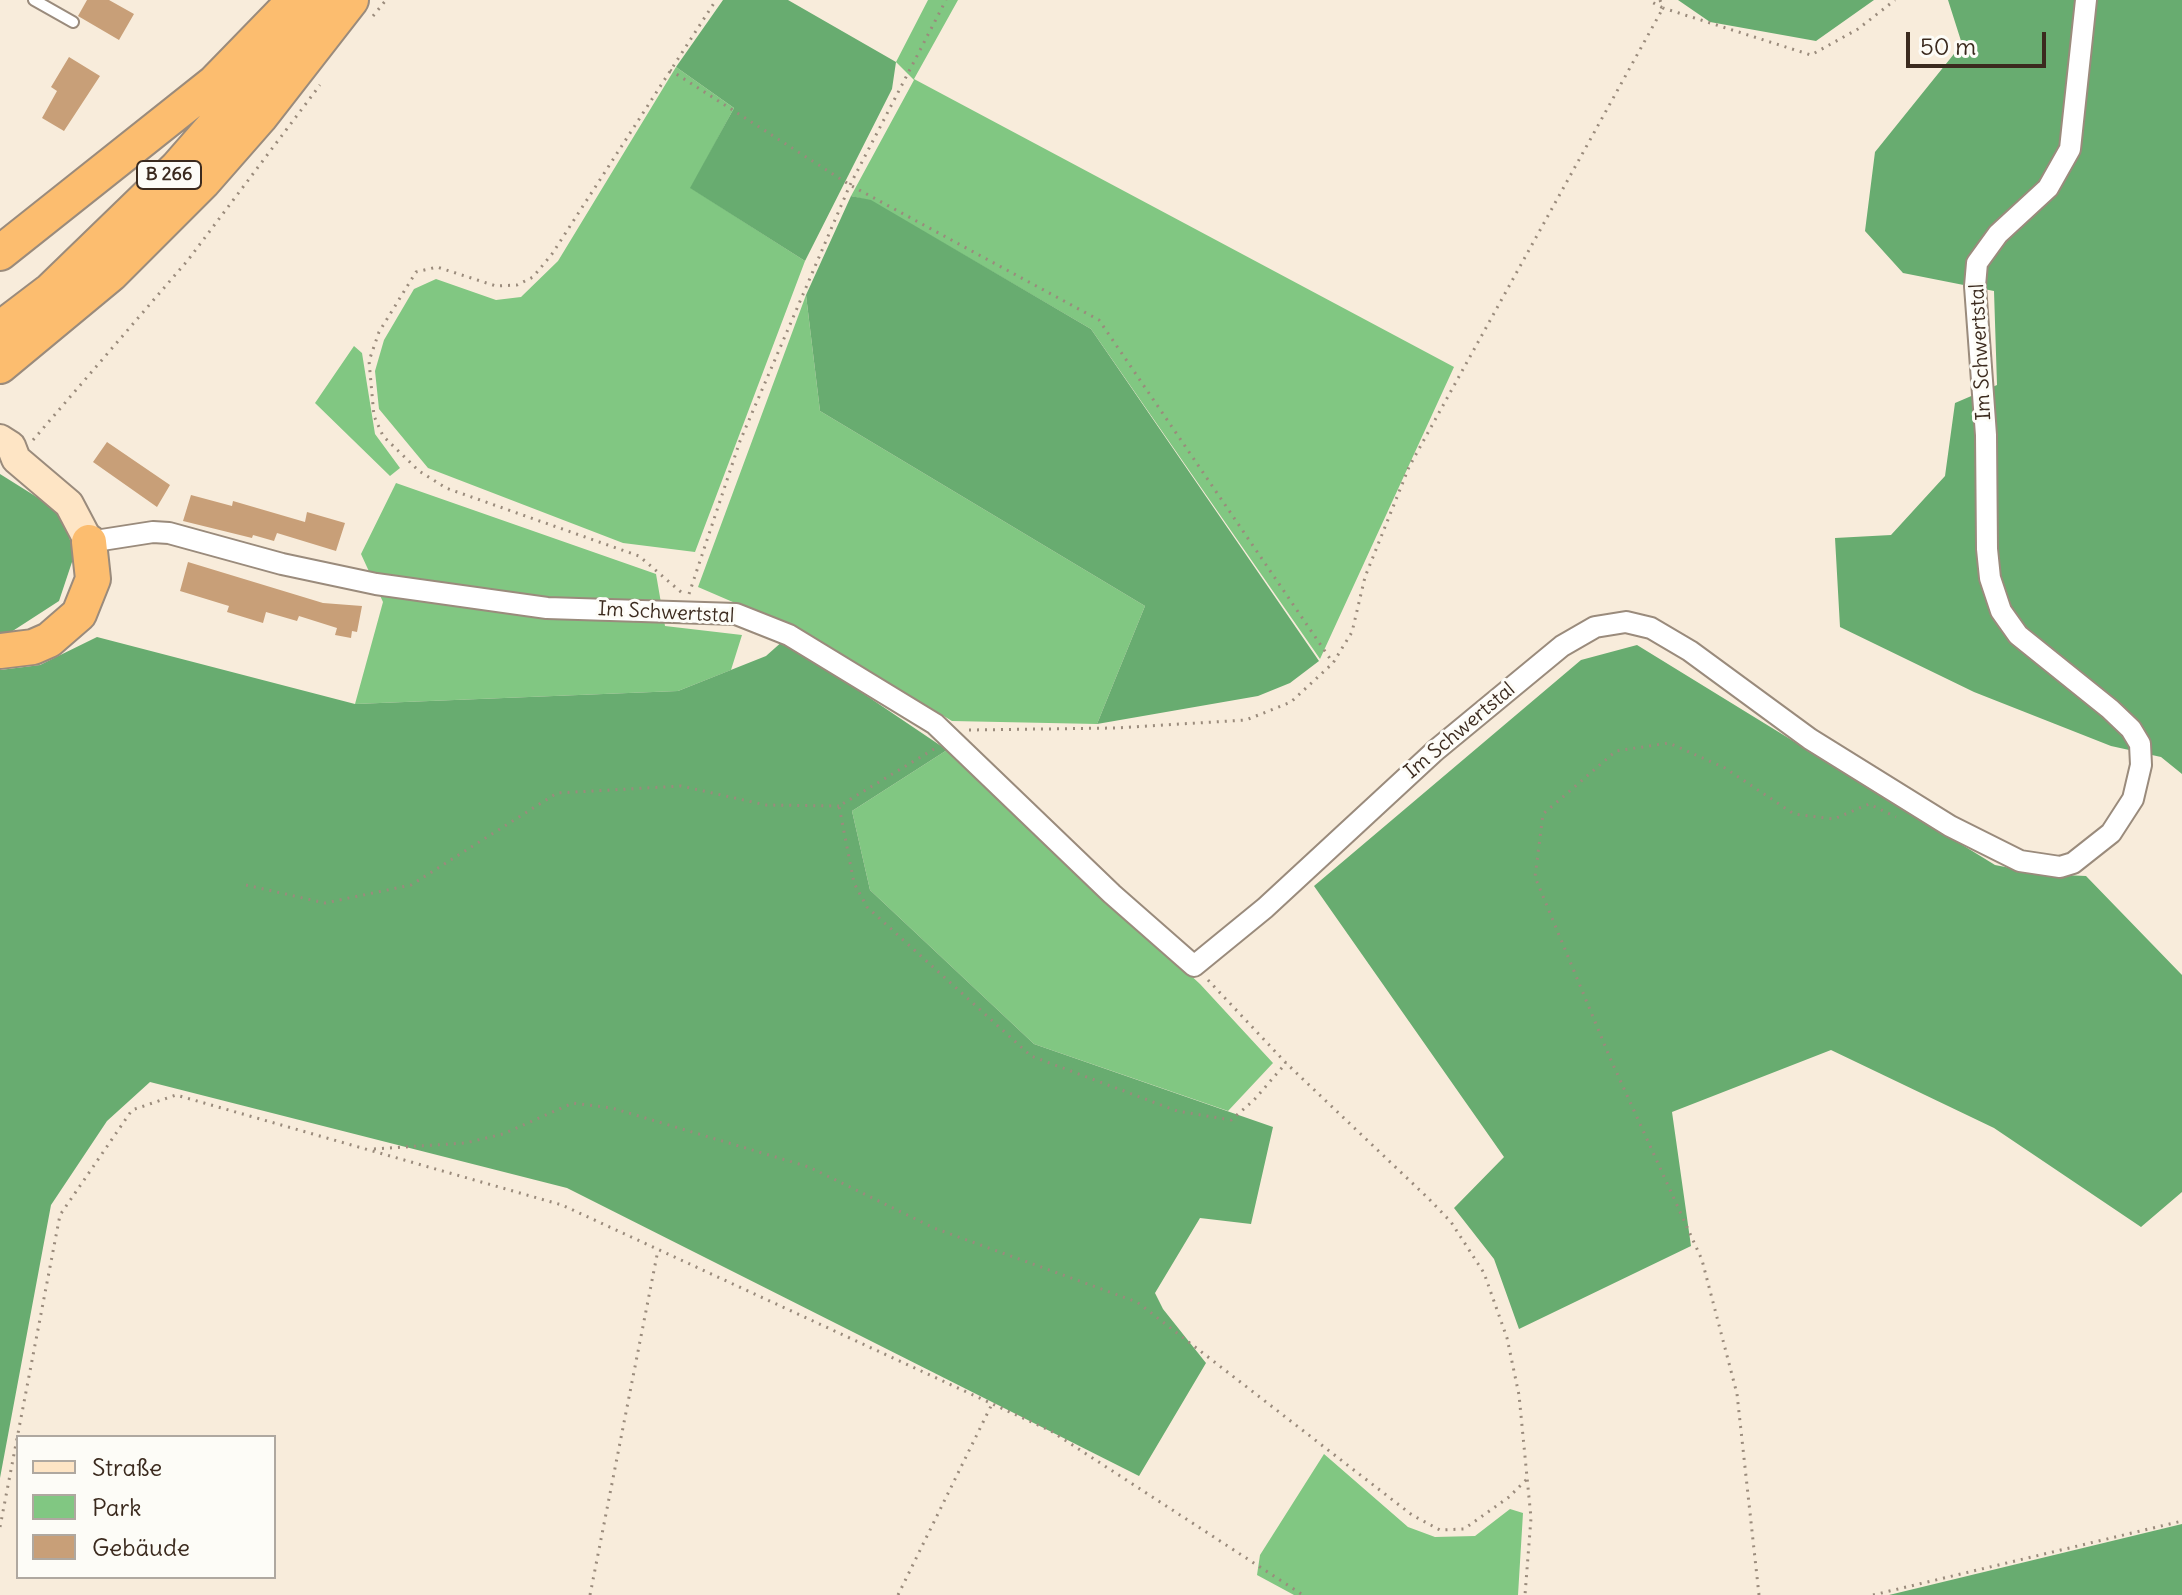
<!DOCTYPE html>
<meta charset="utf-8">
<style>
body{margin:0}
#map{position:relative;width:2182px;height:1595px;overflow:hidden;background:#f8ecdb;font-family:Delius,sans-serif}
canvas{display:block}
.legend{position:absolute;left:16px;top:1435px;width:260px;height:144px;box-sizing:border-box;background:#fdfcf7;border:2px solid #afa8a0;margin:0;padding:10px 14px;list-style:none;font-size:24px;color:#3b2a1e}
.legend li{display:flex;align-items:center;gap:16px;height:40px}
.legend b{width:40px;border:2px solid #afa8a0}
.scale{position:absolute;left:1906px;top:32px;width:140px;height:36px;box-sizing:border-box;border:4px solid #3b2a1e;border-top:0;padding-left:10px;font-size:24px;line-height:28px;white-space:nowrap;color:#3b2a1e;-webkit-text-stroke:6px #fdfcf7;paint-order:stroke}
</style>
<div id="map">
<canvas width="2182" height="1595"></canvas>
<ul class="legend">
<li><b style="height:10px;background:#fee5c5"></b>Straße</li>
<li><b style="height:22px;background:#81c782"></b>Park</li>
<li><b style="height:22px;background:#c89f78"></b>Gebäude</li>
</ul>
<div class="scale">50 m</div>
</div>
<script>
const c = document.querySelector('canvas').getContext('2d');
c.lineJoin = 'round';
function fill(path, color) { c.fillStyle = color; c.fill(path, 'evenodd'); }
const poly = rows => new Path2D(rows.map(r => 'M' + r).join(''));
function stroke(path, color, width, dash) { c.strokeStyle = color; c.lineWidth = width; c.lineCap = dash ? 'butt' : 'round'; c.setLineDash(dash || []); c.stroke(path); }
function drawText(font, color, halo, rows, align = 'center') {
  c.font = font + ' Delius,sans-serif'; c.lineWidth = 6; c.setLineDash([]); c.textBaseline = 'middle'; c.strokeStyle = halo; c.fillStyle = color; for (const [text, x, y, turn = 0] of rows) {
    c.save(); c.translate(x, y); c.rotate((+turn || 0) * Math.PI / 180); c.textAlign = isNaN(turn) ? turn : align; if (halo) c.strokeText(text, 0, 0); c.fillText(text, 0, 0); c.restore();
  }
}
fill(poly([
 [928,0,958,0,914,79,1454,367,1320,659,1091,329,871,201,851,196,914,80,896,62],
 [676,67,734,108,691,188,805,261,695,552,623,543,428,468,379,409,375,371,384,340,414,289,436,279,496,300,521,297,558,261],
 [806,295,820,411,1145,606,1097,724,952,721,807,634,698,587],
 [354,346,362,353,375,434,400,468,390,476,315,403],
 [396,483,656,574,665,626,742,635,731,670,678,691,355,704,383,602,361,554],
 [947,750,1200,984,1273,1063,1228,1111,1034,1044,870,890,852,811],
 [1324,1454,1408,1527,1435,1537,1475,1536,1510,1509,1523,1513,1518,1595,1294,1595,1257,1575,1260,1555]
]), '#81c782');
fill(poly([
 [723,0,788,0,896,62,892,89,805,261,690,188,734,108,676,67],
 [1678,0,1874,0,1816,41,1710,22],
 [1948,0,2182,0,2182,774,2161,757,2111,746,1974,692,1840,627,1835,538,1891,535,1945,476,1955,403,1997,385,1994,291,1903,273,1865,231,1875,152,1962,44],
 [851,196,871,200,1091,329,1319,661,1290,683,1258,696,1097,724,1145,606,820,411,806,295],
 [0,474,59,511,75,553,59,601,8,634,0,632],
 [97,637,355,704,678,691,766,656,784,640,947,750,852,811,870,890,1034,1044,1273,1127,1251,1224,1200,1218,1155,1293,1163,1309,1206,1363,1139,1476,567,1188,150,1082,107,1121,51,1205,0,1478,0,670,40,665],
 [1637,645,1995,865,2041,874,2086,876,2182,975,2182,1192,2141,1227,1994,1128,1831,1050,1672,1112,1691,1246,1519,1329,1494,1259,1454,1208,1504,1157,1314,886,1581,660],
 [2182,1524,2182,1595,1889,1595]
]), '#68ac70');
fill(poly([
 [87,0,109,0,134,14,119,40,78,16],
 [69,57,100,76,64,131,42,118,57,91,51,87],
 [107,442,170,485,157,507,93,462],
 [191,495,232,506,233,501,305,522,307,512,345,523,336,551,277,533,274,541,253,535,252,538,183,521],
 [188,562,323,603,362,606,357,632,352,631,351,638,335,635,337,628,299,616,297,621,266,612,263,623,227,612,229,606,180,591]
]), '#c89f78');
const service = poly([
 [34,0,73,22]
]);
const minor = poly([
 [89,542,153,532,169,533,282,564,376,584,547,608,736,614,789,635,935,724,1112,894,1194,966,1265,908,1436,750,1562,646,1595,627,1626,622,1651,628,1690,651,1810,739,1950,826,2020,861,2060,867,2073,863,2111,833,2133,799,2141,765,2140,744,2131,729,2110,709,2018,635,2001,611,1990,578,1987,549,1986,435,1975,286,1977,263,1998,234,2048,188,2070,149,2086,0]
]);
const secondary = poly([
 [0,439,11,446,16,459,69,504,89,542]
]);
const trunk = poly([
 [0,253,214,83,286,9],
 [0,329,51,290,177,168,268,64,316,0],
 [0,366,111,274,203,182,260,117,351,0],
 [0,651,33,647,49,640,79,614,93,579,89,542]
]);
stroke(service, '#9a8b7c', 14);
stroke(minor, '#9a8b7c', 24);
stroke(secondary, '#9a8b7c', 32);
stroke(trunk, '#9a8b7c', 38);
stroke(poly([
 [1660,0,1663,8,1811,55,1858,29,1895,0],
 [373,16,386,0],
 [670,70,850,185,1099,320,1333,663],
 [33,440,188,260,320,85],
 [681,592,639,556,446,488,419,471,383,436,374,416,369,361,379,332,416,272,437,267,496,286,517,285,533,277,552,254,716,0],
 [689,594,740,441,850,185,946,0],
 [969,730,1115,728,1246,720,1291,702,1333,663,1352,632,1365,577,1409,467,1663,8,1648,0],
 [934,749,839,806,854,883,867,907,1031,1056,1177,1111,1231,1120,1254,1100,1286,1063],
 [246,885,325,903,411,885,557,793,681,786,766,805,839,806],
 [1208,980,1286,1063,1428,1198,1451,1222,1484,1273,1507,1338,1519,1395,1531,1518,1525,1595],
 [374,1149,465,1143,503,1134,573,1103,612,1108,809,1167,934,1228,1137,1302,1412,1515,1440,1530,1464,1529,1509,1497,1528,1478],
 [0,1527,60,1215,132,1110,176,1095,562,1205,1051,1431,1303,1595],
 [590,1595,658,1250],
 [898,1595,992,1404],
 [1759,1595,1737,1394,1702,1260,1610,1058,1535,877,1543,814,1616,751,1669,743,1725,768,1794,814,1834,819,1869,804,1896,817],
 [1873,1595,2182,1521]
]), '#9a8b7c', 3, [2, 6]);
stroke(service, '#fff', 10);
stroke(minor, '#fff', 20);
stroke(secondary, '#fee5c5', 28);
stroke(trunk, '#fcbd6f', 34);
for (const [x, y, w] of [
 [169,175,64]
]) { const box = new Path2D(); box.roundRect(x - w / 2, y - 14, w, 28, 6); c.fillStyle = '#fdfcf7'; c.fill(box); stroke(box, '#3b2a1e', 2); }
drawText('bold 18px', '#3b2a1e', null, [
 ["B 266",169,175]
]);
drawText('20px', '#3b2a1e', '#fdfcf7', [
 ["Im Schwertstal",1981,352,-93],
 ["Im Schwertstal",666,613,3],
 ["Im Schwertstal",1460,731,-40]
]);
</script>
